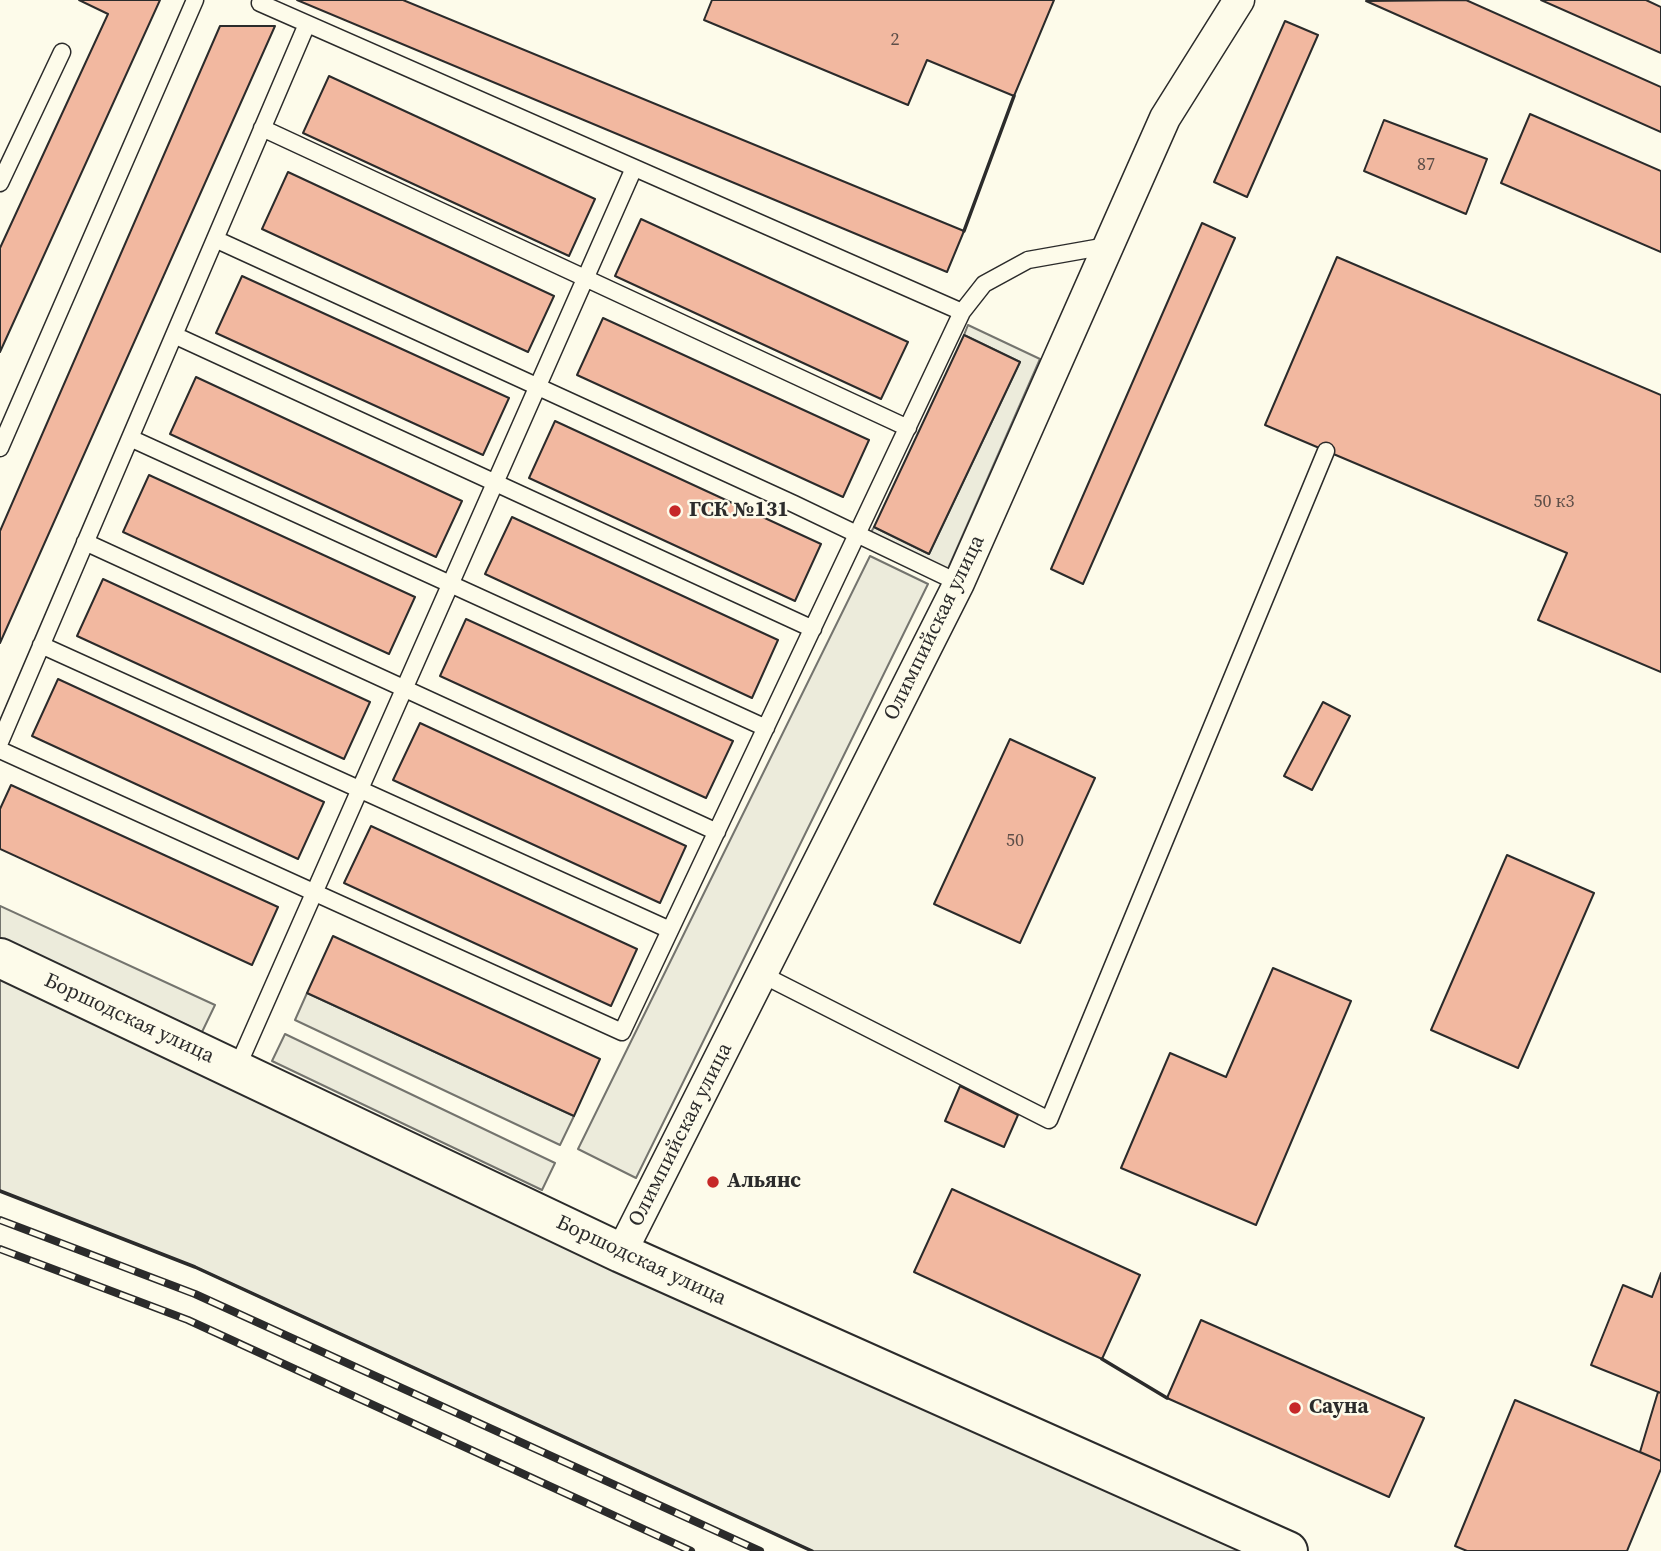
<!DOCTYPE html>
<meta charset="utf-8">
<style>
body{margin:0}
canvas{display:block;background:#fdfbea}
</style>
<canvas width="1661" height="1551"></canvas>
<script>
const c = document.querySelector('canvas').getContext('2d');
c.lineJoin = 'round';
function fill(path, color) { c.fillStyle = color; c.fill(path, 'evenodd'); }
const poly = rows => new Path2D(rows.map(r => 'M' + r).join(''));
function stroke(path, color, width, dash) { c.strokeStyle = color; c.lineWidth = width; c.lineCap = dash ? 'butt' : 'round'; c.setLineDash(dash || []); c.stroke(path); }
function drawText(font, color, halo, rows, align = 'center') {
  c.font = font + ' "Source Serif 4",serif'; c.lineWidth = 5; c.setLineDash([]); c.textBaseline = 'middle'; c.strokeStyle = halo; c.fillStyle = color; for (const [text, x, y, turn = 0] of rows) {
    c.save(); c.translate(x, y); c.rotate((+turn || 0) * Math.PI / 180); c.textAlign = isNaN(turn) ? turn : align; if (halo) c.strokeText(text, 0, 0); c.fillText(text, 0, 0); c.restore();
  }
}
const green = poly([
 [968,325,1040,359,947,571,870,534,874,527,929,554,1020,362,964,335,968,325],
 [870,556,928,584,636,1178,578,1149,870,556],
 [0,906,215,1005,202,1032,0,939,0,906],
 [0,974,1243,1551,812,1551,195,1267,0,1191,0,974],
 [307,993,574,1116,560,1145,295,1020,307,993],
 [285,1034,555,1163,542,1190,272,1061,285,1034]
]);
fill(green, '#ecebdb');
stroke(green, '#74746e', 2);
const building = poly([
 [79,0,160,0,0,352,0,248,108,14,79,0],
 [297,0,403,0,964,231,947,272,297,0],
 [712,0,1054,0,1014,96,927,60,908,105,704,20,712,0],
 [1466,0,1661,87,1661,132,1366,1,1466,0],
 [1541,0,1646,0,1661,7,1661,53,1541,0],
 [1285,21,1318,35,1247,197,1214,182,1285,21],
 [220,26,275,26,0,643,0,531,220,26],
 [329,76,595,199,569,256,303,133,329,76],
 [1530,114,1661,171,1661,252,1501,183,1530,114],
 [1384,120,1487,159,1466,214,1364,171,1384,120],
 [288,172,554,296,528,352,262,229,288,172],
 [641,219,908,342,881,399,615,276,641,219],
 [1202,223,1235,238,1083,584,1051,569,1202,223],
 [1337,257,1661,395,1661,672,1538,620,1567,553,1265,425,1337,257],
 [242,276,509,398,483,455,216,333,242,276],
 [603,318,869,440,843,497,577,375,603,318],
 [964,335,1020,362,929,554,874,527,964,335],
 [196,377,462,501,436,557,170,434,196,377],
 [555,421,821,544,795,601,529,478,555,421],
 [149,475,415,597,389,654,123,532,149,475],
 [512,517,778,640,752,698,485,574,512,517],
 [103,579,370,702,344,759,77,636,103,579],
 [466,619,733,741,706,798,440,676,466,619],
 [58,679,324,802,298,859,32,736,58,679],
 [1323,702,1350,716,1312,790,1284,776,1323,702],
 [420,723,686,846,660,903,393,780,420,723],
 [1010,739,1095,778,1020,943,934,904,1010,739],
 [11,785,278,907,252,965,0,849,0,809,11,785],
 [371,826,637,949,611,1006,344,883,371,826],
 [1507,855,1594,893,1518,1068,1431,1030,1507,855],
 [333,936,600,1059,574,1116,307,993,333,936],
 [1273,968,1351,1001,1256,1225,1121,1168,1170,1053,1226,1077,1273,968],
 [960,1086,1018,1115,1004,1147,945,1121,960,1086],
 [952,1189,1140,1275,1102,1359,914,1272,952,1189],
 [1661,1273,1661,1393,1591,1365,1623,1285,1652,1297,1661,1273],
 [1201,1320,1424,1418,1389,1497,1167,1398,1201,1320],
 [1658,1392,1661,1393,1661,1461,1640,1452,1658,1392],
 [1515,1400,1661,1461,1661,1469,1627,1551,1467,1551,1455,1546,1515,1400]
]);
fill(building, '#f2b8a0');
stroke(building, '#2b2b2b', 2);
const lane = poly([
 [260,3,962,312,984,284,1028,260,1107,246],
 [262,128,908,428],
 [0,183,62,52],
 [215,239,794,504,959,583],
 [174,335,813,629],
 [130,438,766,728],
 [0,448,195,0],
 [85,542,717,832],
 [41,645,670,930],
 [0,742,307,24],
 [0,750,622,1032,962,312],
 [763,975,1049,1120,1326,451],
 [236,1070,634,168]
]);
const street = poly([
 [621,1253,959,583,1165,118,1239,0]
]);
const secondary = poly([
 [0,958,621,1253,1288,1551]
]);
stroke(lane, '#2b2b2b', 19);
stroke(street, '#2b2b2b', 33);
stroke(secondary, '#2b2b2b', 42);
stroke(lane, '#fdfbea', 16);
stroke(street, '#fdfbea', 30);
stroke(secondary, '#fdfbea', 38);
const rail = poly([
 [0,1220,195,1294,760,1551],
 [0,1249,188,1320,691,1551]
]);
stroke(rail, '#2b2b2b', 8);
stroke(rail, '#fdfbea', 5, [16]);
stroke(poly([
 [964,231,1014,96],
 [0,1191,195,1267,812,1551],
 [1102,1359,1167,1398]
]), '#2b2b2b', 3.5);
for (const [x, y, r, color] of [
 [675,511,7,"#c62828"],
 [713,1182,7,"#c62828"],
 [1295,1408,7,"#c62828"]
]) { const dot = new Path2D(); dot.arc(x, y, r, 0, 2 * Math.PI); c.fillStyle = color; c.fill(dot); stroke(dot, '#fdfbea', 2.5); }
drawText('18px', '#5d4e48', null, [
 ["2",895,40],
 ["87",1426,165],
 ["50 к3",1554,502],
 ["50",1015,841]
]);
drawText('bold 21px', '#2b2b2b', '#fdfbea', [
 ["ГСК №131",689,511],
 ["Альянс",727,1182],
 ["Сауна",1309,1408]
], 'left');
drawText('21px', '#2b2b2b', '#fdfbea', [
 ["Олимпийская улица",935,628,-64],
 ["Боршодская улица",129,1019,25],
 ["Олимпийская улица",681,1135,-63],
 ["Боршодская улица",641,1261,25]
]);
</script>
